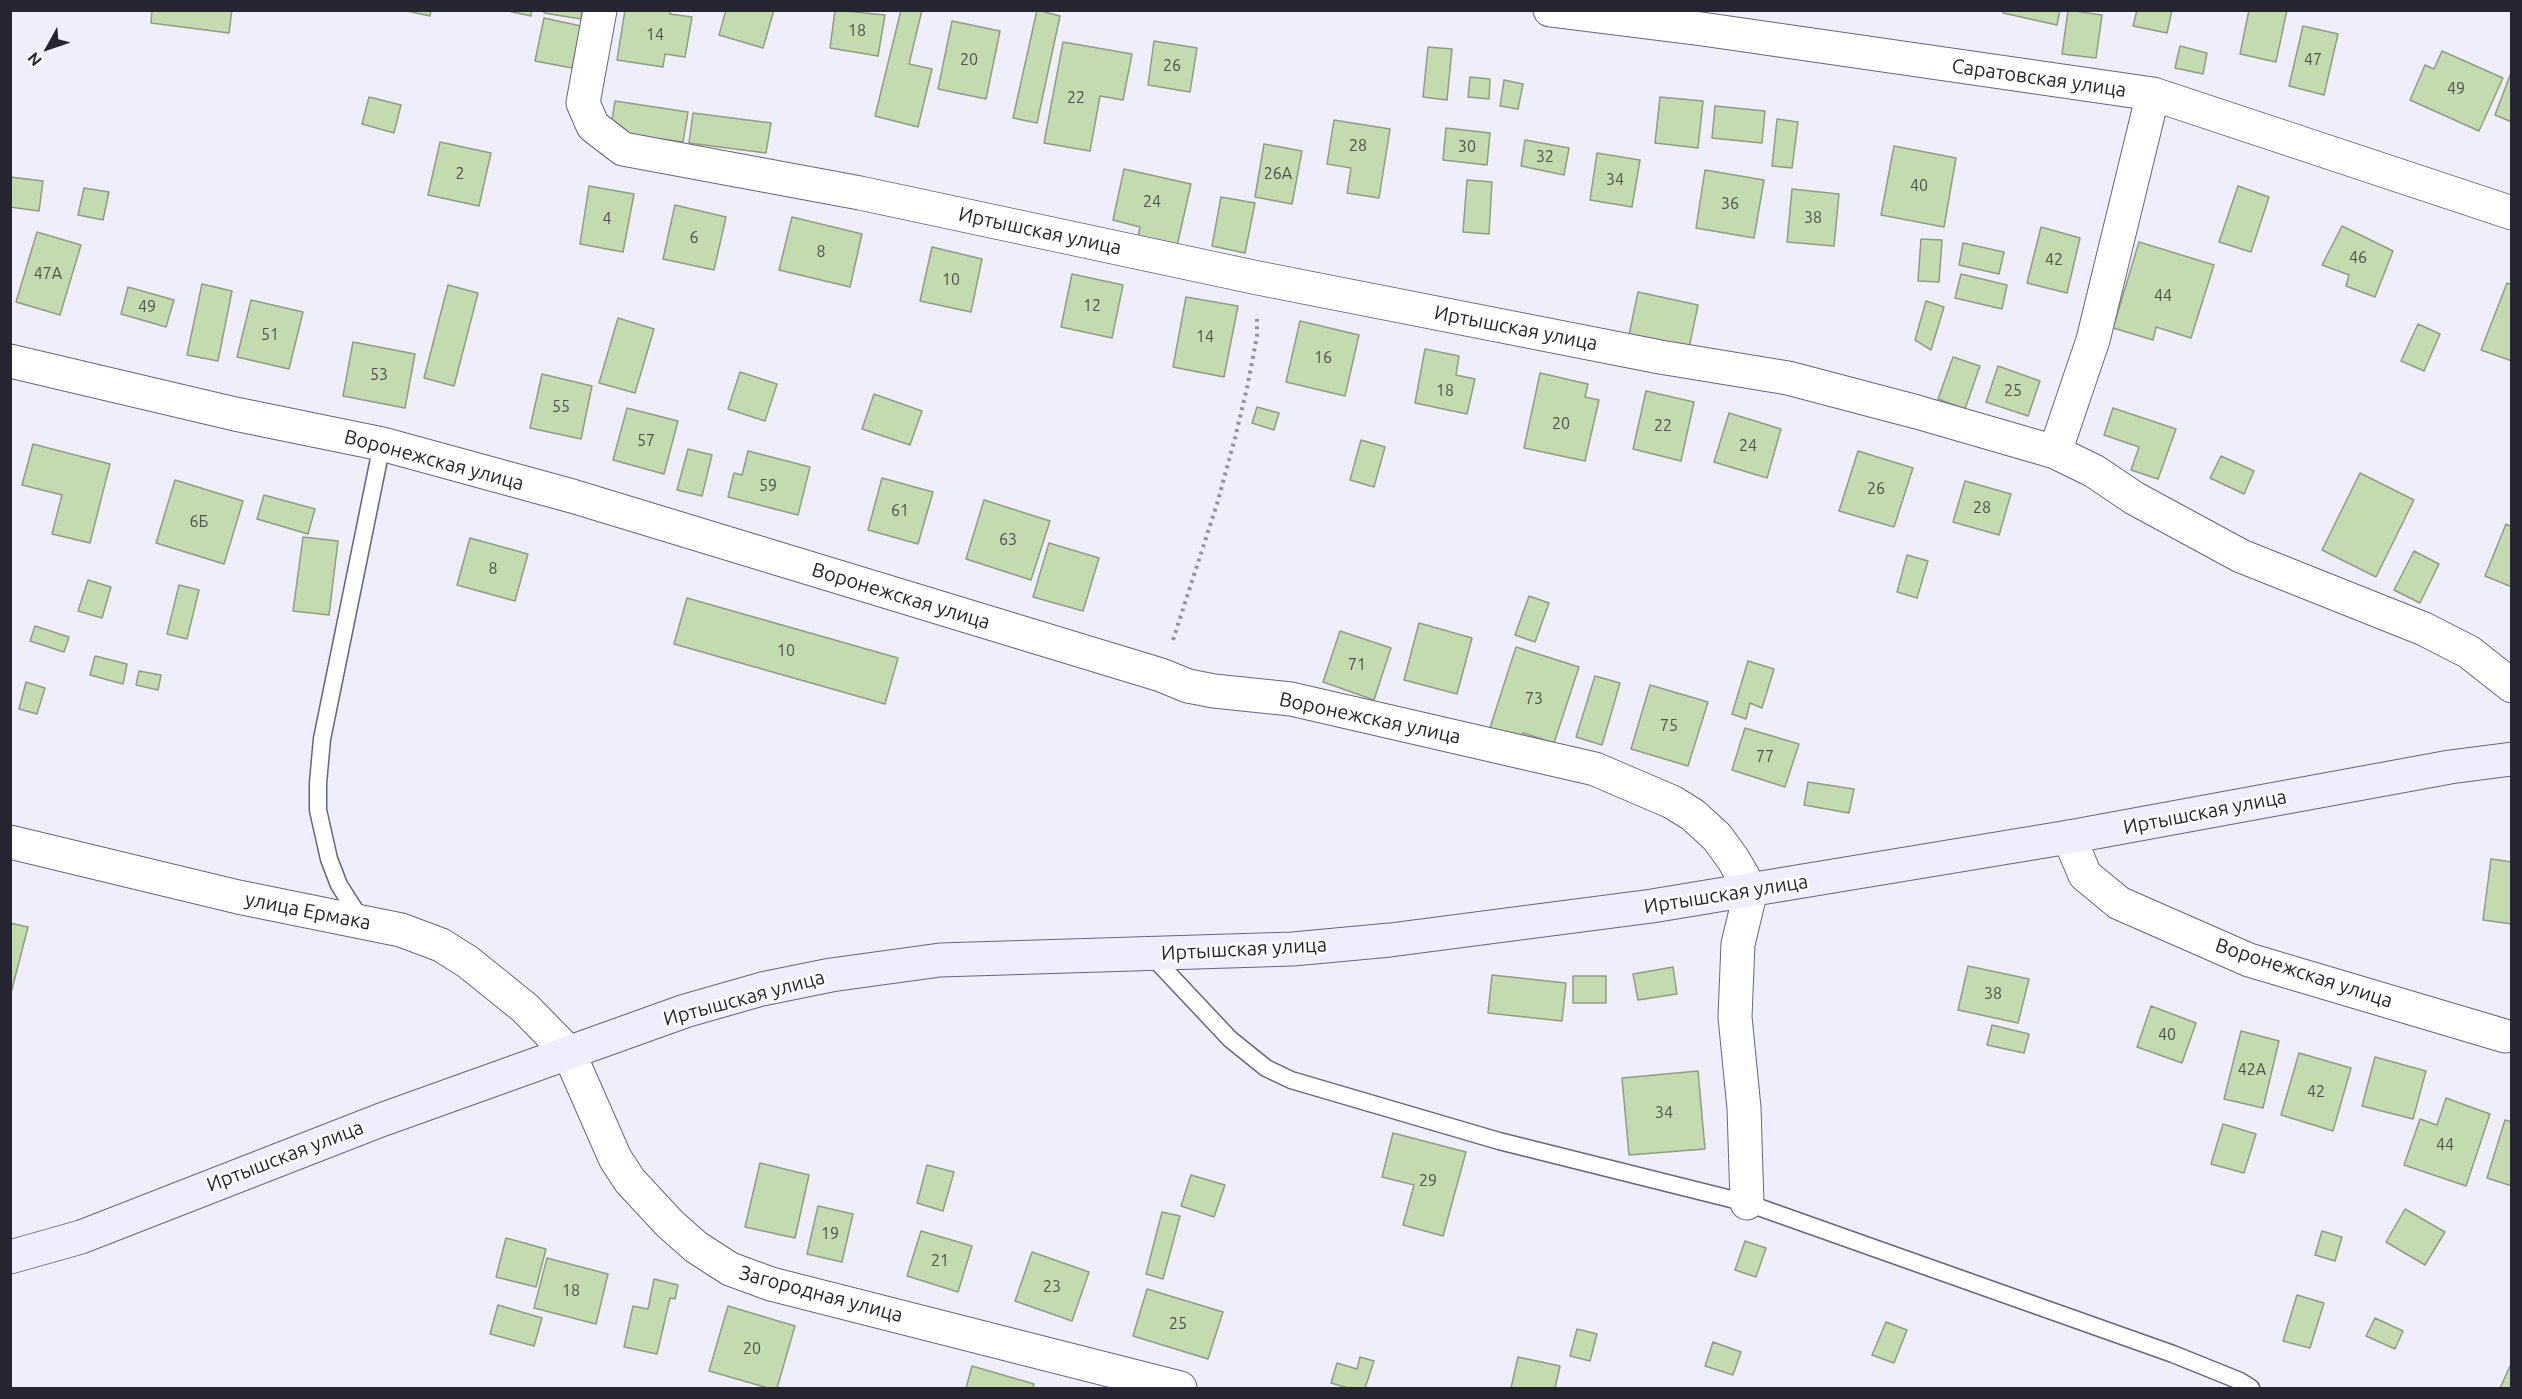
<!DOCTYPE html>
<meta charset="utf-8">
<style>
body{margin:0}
#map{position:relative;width:2522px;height:1399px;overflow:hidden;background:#efeffc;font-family:Ubuntu,sans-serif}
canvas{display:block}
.frame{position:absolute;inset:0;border:12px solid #252531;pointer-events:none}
.north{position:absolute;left:18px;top:18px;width:60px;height:60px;-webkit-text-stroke:4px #fff;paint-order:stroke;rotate:230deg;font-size:16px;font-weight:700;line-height:24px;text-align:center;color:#252531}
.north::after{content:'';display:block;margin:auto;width:21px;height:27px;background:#252531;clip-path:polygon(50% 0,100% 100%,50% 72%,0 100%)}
</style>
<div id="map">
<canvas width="2522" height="1399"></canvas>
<div class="frame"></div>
<div class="north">N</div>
</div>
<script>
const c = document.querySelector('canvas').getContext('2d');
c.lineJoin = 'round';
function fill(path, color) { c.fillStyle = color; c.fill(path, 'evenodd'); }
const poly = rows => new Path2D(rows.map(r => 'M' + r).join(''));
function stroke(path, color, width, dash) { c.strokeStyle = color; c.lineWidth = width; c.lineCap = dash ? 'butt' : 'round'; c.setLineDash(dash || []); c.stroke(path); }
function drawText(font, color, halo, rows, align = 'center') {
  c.font = font + ' Ubuntu,sans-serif'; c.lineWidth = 5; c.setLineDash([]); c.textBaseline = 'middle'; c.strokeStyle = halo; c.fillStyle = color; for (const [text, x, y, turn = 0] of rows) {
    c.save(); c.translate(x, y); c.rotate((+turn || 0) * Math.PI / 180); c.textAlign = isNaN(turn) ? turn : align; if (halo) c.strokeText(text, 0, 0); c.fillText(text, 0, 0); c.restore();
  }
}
const building = poly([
 [152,10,232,10,229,33,151,23,152,10],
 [402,10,431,10,430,16,402,10],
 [503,10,532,10,531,16,503,10],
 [544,10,582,10,581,19,544,13,544,10],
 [625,10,671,10,670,14,692,17,685,57,665,54,663,67,617,60,625,10],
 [726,10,774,10,763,48,719,35,726,10],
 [835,10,885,15,878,56,830,48,835,10],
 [901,10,922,10,909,64,932,69,918,127,875,116,901,10],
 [1037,10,1060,16,1037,123,1013,118,1037,10],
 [2004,10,2060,10,2057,25,2003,13,2004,10],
 [2068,10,2102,15,2096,58,2062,54,2068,10],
 [2137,10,2172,10,2167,33,2133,26,2137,10],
 [2249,10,2287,10,2276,62,2240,54,2249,10],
 [544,18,581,26,572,68,535,61,544,18],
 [952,21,1000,31,986,99,938,89,952,21],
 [2303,26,2338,34,2324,95,2289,86,2303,26],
 [1154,41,1197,48,1190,92,1148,85,1154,41],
 [1063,42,1132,54,1123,100,1100,96,1090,151,1044,143,1063,42],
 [2180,46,2207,53,2203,74,2175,68,2180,46],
 [1428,47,1452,49,1447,100,1423,97,1428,47],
 [2442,51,2503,78,2479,131,2410,100,2425,65,2434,69,2442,51],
 [2512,70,2512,122,2495,115,2512,70],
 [1470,77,1490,79,1489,99,1468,97,1470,77],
 [1504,80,1523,84,1518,109,1500,106,1504,80],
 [369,97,401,105,394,133,362,124,369,97],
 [1660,97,1703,101,1698,148,1655,143,1660,97],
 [615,101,688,112,683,142,610,132,615,101],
 [1715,106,1765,111,1762,143,1712,138,1715,106],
 [693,113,771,123,766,153,689,143,693,113],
 [1777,119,1798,122,1792,168,1772,166,1777,119],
 [1334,120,1390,129,1379,198,1347,193,1351,168,1327,164,1334,120],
 [1446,128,1490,133,1487,165,1443,160,1446,128],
 [1525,140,1569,148,1564,175,1521,166,1525,140],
 [440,142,491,153,479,206,428,195,440,142],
 [1264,144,1302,151,1292,204,1255,197,1264,144],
 [1894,146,1956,158,1944,227,1881,215,1894,146],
 [1597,153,1640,160,1632,207,1590,200,1597,153],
 [1124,169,1191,184,1177,246,1138,237,1140,227,1113,220,1124,169],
 [1705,170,1764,180,1754,238,1696,228,1705,170],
 [10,177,43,181,39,211,10,207,10,177],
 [1467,180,1492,182,1489,234,1463,232,1467,180],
 [589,186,634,194,623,252,580,244,589,186],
 [2238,186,2269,197,2251,252,2219,242,2238,186],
 [84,188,109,192,103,220,78,215,84,188],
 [1792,189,1839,194,1834,246,1787,242,1792,189],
 [1221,197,1255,203,1245,253,1212,246,1221,197],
 [675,205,726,217,714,270,663,259,675,205],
 [792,217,862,234,850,287,779,270,792,217],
 [2342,226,2393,251,2375,297,2346,286,2349,275,2322,265,2342,226],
 [2041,227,2080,238,2067,293,2027,283,2041,227],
 [37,232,81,245,60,315,16,302,37,232],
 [1921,239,1942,240,1939,282,1918,281,1921,239],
 [2139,242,2214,265,2191,338,2156,327,2153,340,2113,328,2139,242],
 [1963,243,2004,252,1999,274,1959,265,1963,243],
 [932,247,982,259,971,312,920,301,932,247],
 [1072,274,1123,285,1112,338,1061,327,1072,274],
 [1961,274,2007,285,2002,309,1955,298,1961,274],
 [2507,283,2512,285,2512,361,2481,350,2507,283],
 [202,284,232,291,218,361,187,355,202,284],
 [448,285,478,293,454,386,424,378,448,285],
 [128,287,174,300,166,327,121,314,128,287],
 [1638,292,1698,305,1689,348,1629,335,1638,292],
 [1186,297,1238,306,1224,377,1173,367,1186,297],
 [251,300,303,312,289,369,237,357,251,300],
 [1926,301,1944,307,1931,350,1915,340,1926,301],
 [618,318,654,329,635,393,599,383,618,318],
 [1300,321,1359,335,1345,396,1286,382,1300,321],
 [2418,324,2440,334,2424,371,2401,361,2418,324],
 [353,342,415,354,405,408,343,396,353,342],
 [1425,349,1459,356,1456,375,1475,379,1467,414,1415,403,1425,349],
 [1953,357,1980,366,1965,409,1938,399,1953,357],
 [1998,366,2040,381,2028,416,1986,402,1998,366],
 [740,372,777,384,765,421,728,409,740,372],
 [1540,373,1588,384,1585,397,1599,400,1585,461,1524,448,1540,373],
 [542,374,592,386,581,439,530,428,542,374],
 [1646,391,1694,402,1681,461,1633,449,1646,391],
 [874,394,922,411,910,445,862,429,874,394],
 [1257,407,1279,413,1274,430,1252,423,1257,407],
 [627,408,678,421,664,474,613,460,627,408],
 [2113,408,2176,429,2158,479,2131,470,2139,447,2104,435,2113,408],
 [1729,413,1781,429,1767,478,1714,462,1729,413],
 [1361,440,1385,447,1374,487,1350,480,1361,440],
 [33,444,110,464,90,543,52,534,62,495,22,485,33,444],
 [688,449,712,455,702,496,677,490,688,449],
 [748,451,810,467,798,515,728,497,734,473,742,475,748,451],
 [1858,451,1913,468,1894,527,1839,511,1858,451],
 [2221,456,2254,471,2244,494,2210,478,2221,456],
 [2360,473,2414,500,2376,577,2322,550,2360,473],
 [882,478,933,492,918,544,868,530,882,478],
 [175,480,243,501,224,564,156,543,175,480],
 [1965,481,2011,494,1999,535,1953,522,1965,481],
 [264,495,315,509,308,534,257,519,264,495],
 [984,500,1050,521,1031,580,966,559,984,500],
 [2506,524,2512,527,2512,587,2485,576,2506,524],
 [303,537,338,541,329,615,293,611,303,537],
 [470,538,528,554,515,601,457,585,470,538],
 [1049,543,1099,558,1083,611,1033,597,1049,543],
 [2414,551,2439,564,2420,603,2394,590,2414,551],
 [1907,555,1928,561,1917,598,1897,592,1907,555],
 [88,580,111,587,102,618,78,611,88,580],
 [179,585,199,590,187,639,167,634,179,585],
 [1529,596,1549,603,1535,642,1515,635,1529,596],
 [687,598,898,658,885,704,674,644,687,598],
 [1419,623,1472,638,1457,694,1404,680,1419,623],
 [35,626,69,637,64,652,30,641,35,626],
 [1340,631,1391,648,1374,700,1323,682,1340,631],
 [1516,647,1579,667,1554,743,1523,733,1520,741,1489,731,1516,647],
 [95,656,127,664,123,684,90,675,95,656],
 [1748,661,1774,669,1762,708,1750,703,1746,719,1732,714,1748,661],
 [139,671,161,675,158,690,136,685,139,671],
 [1595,676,1620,683,1602,745,1576,737,1595,676],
 [26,682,45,688,37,714,19,709,26,682],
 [1650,685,1708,702,1688,766,1631,749,1650,685],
 [1745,728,1799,744,1785,787,1732,770,1745,728],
 [1808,782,1854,789,1849,813,1804,805,1808,782],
 [2491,859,2512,862,2512,924,2483,920,2491,859],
 [10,923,28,927,10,997,10,923],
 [1968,966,2029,979,2018,1023,1958,1010,1968,966],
 [1673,967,1677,994,1638,1000,1633,974,1673,967],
 [1492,975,1566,983,1562,1021,1488,1013,1492,975],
 [1573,976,1606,976,1606,1003,1573,1003,1573,976],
 [2151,1006,2196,1023,2182,1063,2137,1047,2151,1006],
 [1992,1025,2029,1034,2024,1053,1987,1045,1992,1025],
 [2241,1031,2279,1041,2263,1108,2224,1099,2241,1031],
 [2299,1053,2351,1068,2333,1131,2281,1115,2299,1053],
 [2375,1057,2426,1071,2413,1119,2362,1106,2375,1057],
 [1698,1071,1705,1149,1629,1155,1622,1078,1698,1071],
 [2446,1098,2490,1114,2466,1186,2404,1165,2420,1119,2437,1125,2446,1098],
 [2505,1120,2512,1122,2512,1186,2487,1178,2505,1120],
 [2223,1124,2256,1134,2244,1173,2211,1164,2223,1124],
 [1393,1133,1466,1152,1443,1236,1403,1225,1414,1185,1382,1177,1393,1133],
 [760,1163,809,1175,795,1238,745,1227,760,1163],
 [927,1165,954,1172,943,1211,917,1203,927,1165],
 [1191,1175,1225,1185,1214,1217,1181,1206,1191,1175],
 [818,1206,853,1214,842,1262,807,1254,818,1206],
 [2405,1209,2445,1232,2425,1265,2386,1242,2405,1209],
 [1162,1212,1180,1216,1163,1279,1146,1274,1162,1212],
 [921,1231,972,1246,958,1292,907,1276,921,1231],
 [2322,1231,2342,1237,2335,1261,2315,1255,2322,1231],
 [506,1238,546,1249,536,1287,496,1277,506,1238],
 [1745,1241,1766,1248,1756,1277,1735,1270,1745,1241],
 [1032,1252,1089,1272,1072,1321,1015,1301,1032,1252],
 [547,1258,608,1274,596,1324,534,1308,547,1258],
 [654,1279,678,1285,675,1299,670,1298,657,1354,624,1347,633,1306,648,1309,654,1279],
 [1147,1289,1223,1312,1208,1359,1133,1336,1147,1289],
 [2297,1295,2324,1303,2310,1348,2283,1341,2297,1295],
 [498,1305,542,1318,534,1346,490,1334,498,1305],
 [728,1306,795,1326,777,1388,768,1388,709,1371,728,1306],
 [2375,1318,2403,1331,2395,1349,2366,1336,2375,1318],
 [1886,1322,1907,1330,1894,1363,1872,1355,1886,1322],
 [1577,1329,1597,1334,1590,1361,1570,1356,1577,1329],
 [1713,1342,1741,1352,1733,1375,1705,1366,1713,1342],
 [1360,1357,1374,1361,1365,1388,1348,1388,1331,1383,1337,1363,1357,1369,1360,1357],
 [1518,1357,1560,1366,1555,1388,1511,1388,1518,1357],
 [2512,1362,2512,1388,2500,1388,2512,1362],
 [972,1366,1034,1384,1033,1388,966,1388,972,1366]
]);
fill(building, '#c4daaf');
stroke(building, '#8f9d81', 1.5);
const lane = poly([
 [362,921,339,885,329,859,318,810,318,783,322,739,382,444],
 [1150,954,1230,1039,1266,1068,1291,1080,1499,1141,1747,1203,2173,1354,2240,1381,2251,1388]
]);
const street = poly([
 [600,10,583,103,593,126,623,149,860,193,1258,278,1660,357,1788,378,1917,412,2055,452,2094,471,2134,498,2241,556,2424,629,2469,652,2512,686],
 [1550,10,1702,29,2153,94,2512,213],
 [10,361,235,414,382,444,572,496,1161,675,1188,686,1214,691,1291,699,1595,769,1672,802,1693,815,1717,837,1733,859,1751,890,1738,944,1735,1017,1744,1108,1747,1203],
 [2055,452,2093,340,2153,94],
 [2069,837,2085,875,2119,903,2249,960,2505,1036],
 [10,842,238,897,401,930,441,945,468,962,525,1008,569,1053,615,1158,630,1181,670,1224,696,1247,730,1269,771,1284,1180,1388]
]);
const secondary = poly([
 [10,1257,81,1237,381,1120,685,1011,762,989,831,975,940,960,1293,949,1390,940,1652,906,2069,837,2450,767,2512,759]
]);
stroke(lane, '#656581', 19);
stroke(street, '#656581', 35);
stroke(secondary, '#656581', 35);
stroke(poly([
 [1173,640,1217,504,1235,438,1247,388,1257,336,1257,314]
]), '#93939f', 4, [3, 4.5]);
stroke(lane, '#fff', 16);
stroke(street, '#fff', 33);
stroke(secondary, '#eeeefe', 33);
drawText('16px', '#4d5250', null, [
 ["18",857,31],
 ["14",655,35],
 ["20",969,60],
 ["47",2313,60],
 ["26",1172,66],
 ["49",2456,89],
 ["22",1076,98],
 ["28",1358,146],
 ["30",1467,147],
 ["32",1545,157],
 ["2",460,174],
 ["26А",1278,174],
 ["34",1615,180],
 ["40",1919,186],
 ["24",1152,202],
 ["36",1730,204],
 ["38",1813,218],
 ["4",607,219],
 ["6",694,238],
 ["8",821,252],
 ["46",2358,258],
 ["42",2054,260],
 ["47А",48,274],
 ["10",951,280],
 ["44",2163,296],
 ["12",1092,306],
 ["49",147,307],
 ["51",270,335],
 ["14",1205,337],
 ["16",1323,358],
 ["53",379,375],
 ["18",1445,391],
 ["25",2013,391],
 ["55",561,407],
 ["20",1561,424],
 ["22",1663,426],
 ["57",646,441],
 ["24",1748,446],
 ["59",768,486],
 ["26",1876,489],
 ["28",1982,508],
 ["61",900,511],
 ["6Б",199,522],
 ["63",1008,540],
 ["8",493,569],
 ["10",786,651],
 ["71",1357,665],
 ["73",1534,699],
 ["75",1669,726],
 ["77",1765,757],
 ["38",1993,994],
 ["40",2167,1035],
 ["42А",2252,1070],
 ["42",2316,1092],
 ["34",1664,1113],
 ["44",2445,1145],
 ["29",1428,1181],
 ["19",830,1234],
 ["21",940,1261],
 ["23",1052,1287],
 ["18",571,1291],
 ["25",1178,1324],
 ["20",752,1349]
]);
drawText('20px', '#252531', '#fff', [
 ["Саратовская улица",2039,78,8],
 ["Иртышская улица",1040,231,12],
 ["Иртышская улица",1516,328,11],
 ["Воронежская улица",434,460,15],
 ["Воронежская улица",901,596,17],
 ["Воронежская улица",1370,718,12],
 ["Иртышская улица",2205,812,-11],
 ["Иртышская улица",1726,894,-9],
 ["улица Ермака",308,911,11],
 ["Иртышская улица",1244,949,-3],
 ["Воронежская улица",2304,973,18],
 ["Иртышская улица",744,998,-15],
 ["Иртышская улица",285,1156,-21],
 ["Загородная улица",821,1294,15]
]);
</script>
